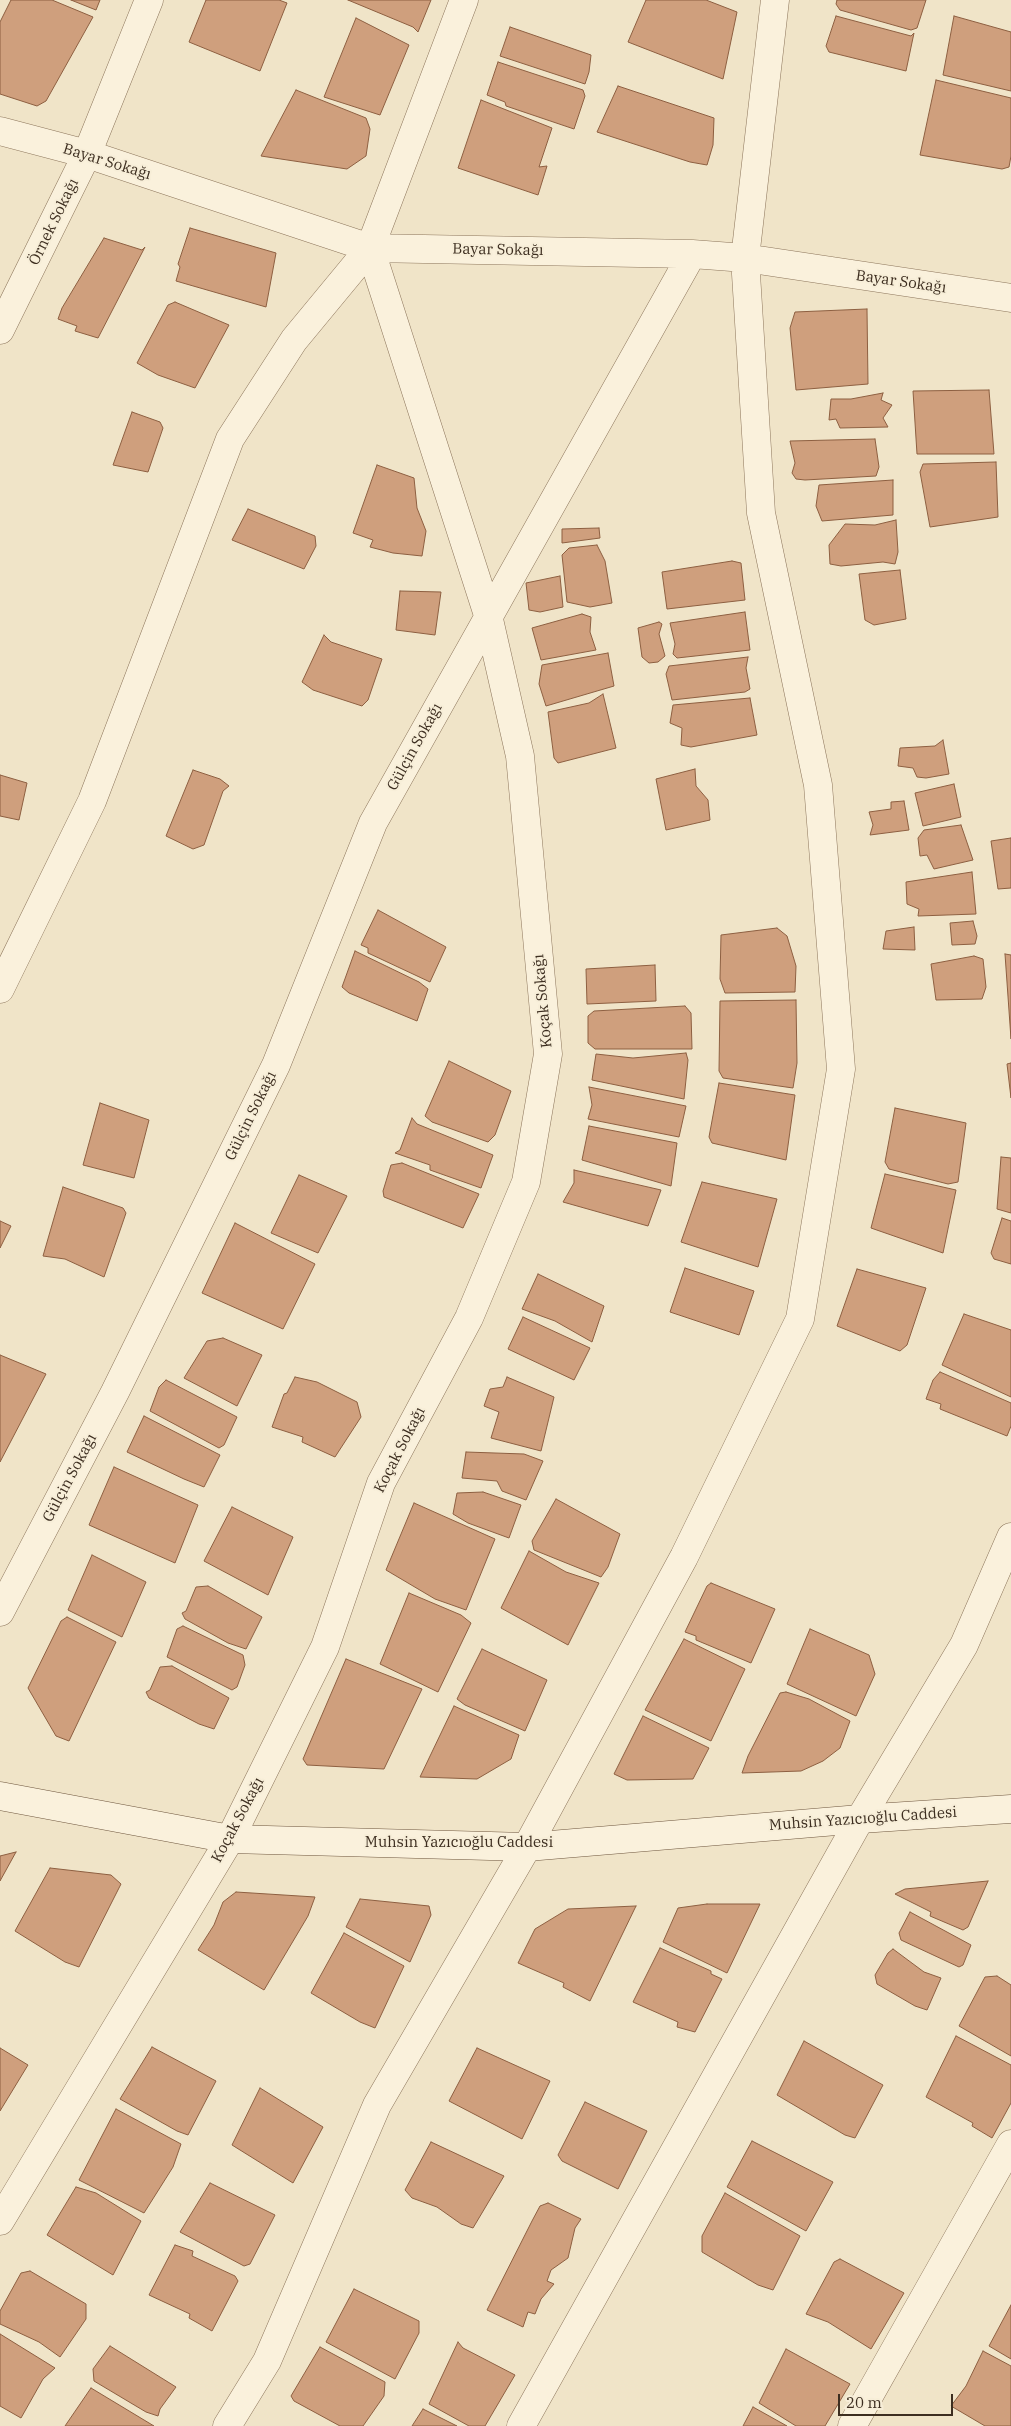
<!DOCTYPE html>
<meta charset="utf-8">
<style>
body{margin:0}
#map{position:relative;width:1011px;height:2426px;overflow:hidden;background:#f0e4c8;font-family:"IBM Plex Serif",serif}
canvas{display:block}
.scale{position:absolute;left:838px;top:2394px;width:115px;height:22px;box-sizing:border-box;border:2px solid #3d2e20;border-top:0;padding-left:6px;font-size:15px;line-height:18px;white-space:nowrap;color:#3d2e20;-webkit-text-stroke:4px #f7eed8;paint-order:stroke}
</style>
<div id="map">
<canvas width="1011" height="2426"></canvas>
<div class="scale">20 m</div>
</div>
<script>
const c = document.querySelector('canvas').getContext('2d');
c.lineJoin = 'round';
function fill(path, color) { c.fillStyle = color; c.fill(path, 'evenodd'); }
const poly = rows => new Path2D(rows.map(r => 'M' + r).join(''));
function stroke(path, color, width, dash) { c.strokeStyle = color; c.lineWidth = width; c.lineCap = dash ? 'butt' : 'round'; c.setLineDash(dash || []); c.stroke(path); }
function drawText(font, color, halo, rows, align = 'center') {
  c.font = font + ' "IBM Plex Serif",serif'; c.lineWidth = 4; c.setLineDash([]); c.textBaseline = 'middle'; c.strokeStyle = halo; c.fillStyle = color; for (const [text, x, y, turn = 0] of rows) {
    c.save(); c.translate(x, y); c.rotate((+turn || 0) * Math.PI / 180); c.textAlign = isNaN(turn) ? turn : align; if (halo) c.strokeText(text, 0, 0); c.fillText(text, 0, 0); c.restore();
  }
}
const building = poly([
 [11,0,52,0,93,17,46,101,37,106,0,94,0,22,11,0],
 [71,0,100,0,96,10,71,0],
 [206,0,279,0,287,3,260,71,189,42,206,0],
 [348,0,431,0,418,32,413,27,348,0],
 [646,0,706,0,737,12,723,79,628,42,646,0],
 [837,0,926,0,917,28,911,30,840,10,836,4,837,0],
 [836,16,911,36,914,33,906,71,829,52,826,46,836,16],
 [954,16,1011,32,1011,91,943,75,954,16],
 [356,18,409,45,380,115,324,97,356,18],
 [510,27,591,55,589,72,585,84,500,56,510,27],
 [498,62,583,90,585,96,574,129,506,106,505,102,487,95,498,62],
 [936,80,1011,98,1011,156,1009,167,1002,169,920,155,936,80],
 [618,86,714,118,713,145,707,165,690,162,597,132,618,86],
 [296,90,366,118,370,129,366,156,347,169,261,156,296,90],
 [481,100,552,128,539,167,547,166,538,195,458,168,481,100],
 [190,228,276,253,266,307,176,281,180,267,178,264,190,228],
 [104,238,142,250,145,247,98,338,75,331,77,326,58,319,62,308,104,238],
 [175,302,229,325,195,388,158,375,137,363,168,305,175,302],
 [867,309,868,384,796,390,790,328,795,312,867,309],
 [989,390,994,454,917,454,913,391,989,390],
 [883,393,881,400,892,405,883,418,888,427,840,428,836,419,829,420,831,399,851,399,883,393],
 [132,412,160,422,163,428,148,472,113,465,132,412],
 [875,439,879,467,876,476,805,480,796,479,792,473,795,463,790,441,875,439],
 [996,462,998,517,930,527,920,472,923,464,996,462],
 [377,465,414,478,417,508,426,531,422,556,393,553,370,547,373,540,353,533,377,465],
 [893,480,893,515,822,521,816,506,819,485,893,480],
 [248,509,315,536,316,546,304,569,232,540,248,509],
 [896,520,898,552,895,564,883,562,841,566,830,564,829,545,845,524,875,525,896,520],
 [599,528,600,538,562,543,562,529,599,528],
 [597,545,605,561,612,603,590,607,567,602,562,555,569,548,597,545],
 [732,561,741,563,745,600,667,609,662,572,732,561],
 [900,570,906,619,874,625,865,620,859,574,900,570],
 [560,576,563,607,540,612,529,610,526,583,560,576],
 [400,591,441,592,435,635,396,630,400,591],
 [745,612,750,650,677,658,673,654,675,644,670,623,745,612],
 [582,614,591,617,590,632,596,650,541,660,532,628,582,614],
 [659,622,662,624,659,634,665,656,658,662,649,663,642,657,638,628,659,622],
 [324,635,331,642,382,659,368,700,362,706,313,690,302,682,324,635],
 [608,653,614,686,546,706,539,684,542,665,608,653],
 [748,657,746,668,750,689,745,692,672,700,666,674,669,666,748,657],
 [603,694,616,748,558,763,554,758,548,712,589,703,603,694],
 [750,698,757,735,691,747,681,745,682,728,670,723,673,705,750,698],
 [943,740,949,774,926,778,917,777,913,768,898,766,900,748,935,746,943,740],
 [695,769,696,786,708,800,710,820,666,830,656,779,695,769],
 [193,770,220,779,229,786,223,791,204,845,193,849,166,836,193,770],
 [0,775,27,783,19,820,0,816,0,775],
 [954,784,961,817,923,826,915,793,954,784],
 [904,801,909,830,870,835,873,825,869,812,891,809,891,802,904,801],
 [961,825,973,860,934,869,927,855,920,856,918,838,924,830,961,825],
 [1011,838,1011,888,998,889,991,841,1011,838],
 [972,872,976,914,918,916,919,909,907,904,906,882,972,872],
 [378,910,446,947,430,982,368,953,368,948,361,945,378,910],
 [973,921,977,936,975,944,952,945,950,923,973,921],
 [914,927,915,950,883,949,886,931,914,927],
 [777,928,787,936,796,966,795,992,725,993,720,979,721,935,777,928],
 [355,951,419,982,428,989,417,1021,349,993,342,987,355,951],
 [1005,954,1011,955,1011,1039,1005,954],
 [974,956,983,959,986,987,982,999,936,1000,931,964,974,956],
 [655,965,656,1001,587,1004,586,969,655,965],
 [796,1000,797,1063,793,1088,723,1078,719,1071,720,1001,796,1000],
 [685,1006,691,1013,692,1049,595,1049,588,1043,588,1016,594,1011,685,1006],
 [686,1053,688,1060,684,1099,592,1080,596,1054,633,1058,686,1053],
 [449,1061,511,1091,495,1135,488,1142,432,1122,425,1116,449,1061],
 [1011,1063,1011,1098,1007,1064,1011,1063],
 [719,1083,795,1095,786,1160,712,1143,709,1137,719,1083],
 [589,1087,686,1106,679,1137,588,1119,592,1105,589,1087],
 [100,1103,149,1120,134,1178,83,1165,100,1103],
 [895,1108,966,1123,958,1182,948,1184,889,1169,885,1162,895,1108],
 [412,1118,417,1124,493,1155,481,1188,430,1170,430,1165,395,1153,400,1150,412,1118],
 [589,1126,677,1143,671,1186,582,1160,589,1126],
 [1001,1157,1011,1158,1011,1213,997,1209,1001,1157],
 [402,1163,479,1194,463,1228,384,1197,383,1191,391,1165,402,1163],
 [574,1170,661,1190,648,1226,563,1202,574,1183,574,1170],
 [885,1174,956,1190,943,1253,871,1228,885,1174],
 [299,1175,347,1196,318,1253,271,1233,299,1175],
 [702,1182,777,1199,758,1267,681,1242,702,1182],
 [63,1187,123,1208,126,1213,104,1277,65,1259,43,1256,63,1187],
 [1002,1218,1011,1221,1011,1264,994,1259,991,1253,1002,1218],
 [0,1221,11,1226,0,1248,0,1221],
 [235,1223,315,1264,283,1329,202,1293,235,1223],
 [685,1268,754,1291,739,1335,670,1312,685,1268],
 [857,1269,926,1288,907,1345,900,1351,837,1326,857,1269],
 [538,1274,604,1306,592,1342,555,1321,522,1309,538,1274],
 [964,1314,1011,1330,1011,1397,942,1365,964,1314],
 [523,1317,590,1348,574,1380,508,1349,523,1317],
 [223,1338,262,1355,237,1406,184,1378,207,1341,223,1338],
 [0,1355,46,1374,0,1462,0,1355],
 [940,1372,1011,1403,1011,1426,1007,1436,940,1409,941,1404,926,1399,933,1380,940,1372],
 [295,1377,317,1382,357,1402,361,1417,335,1457,302,1442,303,1437,272,1427,284,1394,287,1393,295,1377],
 [507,1377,554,1397,541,1451,491,1438,499,1412,484,1406,490,1389,503,1387,507,1377],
 [166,1380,237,1417,224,1445,219,1448,150,1411,159,1387,166,1380],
 [144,1416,220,1455,204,1487,184,1479,127,1452,144,1416],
 [466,1452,524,1454,543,1461,526,1500,502,1491,497,1481,462,1478,466,1452],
 [114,1467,198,1505,175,1563,89,1525,114,1467],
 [483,1492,521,1505,509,1538,468,1523,453,1514,457,1493,483,1492],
 [556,1499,620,1534,608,1567,601,1577,534,1550,532,1541,556,1499],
 [414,1503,495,1539,466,1610,435,1599,386,1570,414,1503],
 [232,1507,293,1537,268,1595,204,1561,232,1507],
 [529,1551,566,1572,599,1583,568,1645,501,1608,529,1551],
 [92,1555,146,1582,122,1637,68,1610,92,1555],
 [711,1583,775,1609,751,1663,696,1640,696,1636,685,1632,707,1586,711,1583],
 [208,1586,262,1617,246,1649,228,1643,185,1619,182,1613,186,1611,196,1587,208,1586],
 [409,1593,461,1615,471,1623,438,1692,380,1664,409,1593],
 [67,1617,116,1642,69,1741,56,1736,28,1688,61,1621,67,1617],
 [183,1626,243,1655,245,1665,237,1687,232,1690,167,1657,177,1629,183,1626],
 [810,1629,869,1655,875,1674,856,1716,787,1684,810,1629],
 [684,1639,745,1669,711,1741,645,1710,684,1639],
 [482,1649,547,1680,525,1731,465,1705,457,1699,482,1649],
 [346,1659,422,1689,384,1769,307,1765,303,1759,346,1659],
 [172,1666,229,1698,214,1729,199,1724,149,1698,146,1692,150,1690,160,1667,172,1666],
 [786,1692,809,1699,850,1721,840,1748,823,1761,801,1771,742,1773,748,1756,780,1693,786,1692],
 [454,1706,519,1735,511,1759,477,1779,420,1777,454,1706],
 [643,1716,709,1748,693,1779,627,1780,614,1774,643,1716],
 [16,1852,0,1881,0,1856,16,1852],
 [50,1868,111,1875,121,1884,79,1967,65,1962,15,1931,50,1868],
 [988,1881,968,1927,963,1930,930,1916,931,1912,895,1894,905,1889,988,1881],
 [236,1892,315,1897,308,1916,264,1990,198,1950,214,1925,223,1902,236,1892],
 [360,1899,429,1906,431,1915,410,1962,346,1927,360,1899],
 [707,1904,760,1904,727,1973,663,1942,678,1908,707,1904],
 [636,1906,590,2001,563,1987,564,1983,518,1963,535,1929,568,1909,636,1906],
 [910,1912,971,1945,963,1965,959,1967,901,1940,899,1933,910,1912],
 [344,1933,404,1966,375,2028,360,2022,311,1993,344,1933],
 [660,1948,711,1971,711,1974,722,1979,695,2032,677,2027,678,2022,633,2002,660,1948],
 [893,1949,924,1972,941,1978,927,2010,915,2006,877,1984,875,1975,888,1953,893,1949],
 [997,1976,1011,1985,1011,2056,959,2026,985,1977,997,1976],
 [956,2036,1011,2065,1011,2103,992,2138,972,2126,973,2123,926,2097,956,2036],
 [804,2041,883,2085,855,2138,845,2135,777,2095,804,2041],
 [152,2047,216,2081,188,2135,177,2131,120,2099,152,2047],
 [0,2048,28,2065,0,2111,0,2048],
 [477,2048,550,2081,522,2139,449,2101,477,2048],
 [260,2088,323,2127,293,2183,232,2145,260,2088],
 [585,2102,647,2131,618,2189,562,2161,558,2155,585,2102],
 [116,2109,181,2144,173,2167,144,2213,79,2180,116,2109],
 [752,2141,833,2182,806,2231,727,2187,752,2141],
 [431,2142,504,2176,473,2228,461,2224,437,2207,412,2198,405,2190,431,2142],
 [210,2183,275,2215,250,2264,244,2266,180,2232,210,2183],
 [76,2187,96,2193,141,2221,113,2275,47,2235,76,2187],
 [725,2193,800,2236,773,2290,758,2285,702,2252,702,2236,725,2193],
 [548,2203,581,2219,575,2228,568,2258,551,2270,547,2281,554,2284,541,2299,535,2314,528,2312,523,2327,487,2310,532,2221,540,2206,548,2203],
 [175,2245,193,2251,192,2256,235,2276,238,2281,212,2331,189,2318,190,2314,149,2295,175,2245],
 [840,2259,904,2293,871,2349,828,2322,806,2314,834,2262,840,2259],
 [30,2271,86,2304,86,2319,60,2357,39,2342,0,2324,0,2311,21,2273,30,2271],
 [354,2289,419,2321,419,2333,395,2379,326,2342,354,2289],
 [1011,2305,1011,2359,989,2346,1011,2305],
 [0,2334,55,2368,43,2379,21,2418,0,2406,0,2334],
 [458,2342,463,2348,515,2375,485,2426,469,2426,429,2404,458,2342],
 [110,2346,176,2387,160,2409,158,2416,146,2412,94,2381,93,2369,110,2346],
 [320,2347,385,2382,384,2396,363,2426,340,2426,294,2401,291,2396,320,2347],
 [786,2349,850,2384,825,2426,796,2426,759,2403,786,2349],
 [983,2351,1011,2366,1011,2426,985,2426,951,2406,966,2386,983,2351],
 [91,2388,154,2426,65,2426,91,2388],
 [753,2407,787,2426,743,2426,753,2407],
 [423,2409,457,2426,412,2426,423,2409]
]);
fill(building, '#cf9f7d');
stroke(building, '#8d5f41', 1);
const street = poly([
 [0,131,87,154,370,248,692,254,745,258,1011,298],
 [0,330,87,154,149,0],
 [0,989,92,801,230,439,294,340,370,248,464,0],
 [0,1612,115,1392,276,1065,373,823,692,254],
 [0,2221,230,1839,325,1647,381,1483,469,1318,526,1182,548,1054,520,756,488,615,370,248],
 [227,2426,267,2361,377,2105,527,1847,684,1557,800,1319,841,1069,818,785,761,513,745,258,775,0],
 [521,2426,860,1819,964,1645,1011,1537],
 [852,2426,1011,2144]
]);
const secondary = poly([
 [0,1796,230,1839,527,1847,860,1819,1011,1809]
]);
stroke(street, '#8d765c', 29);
stroke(secondary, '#6f573f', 29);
stroke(street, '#faf1dc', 28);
stroke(secondary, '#faf1dc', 28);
drawText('15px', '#3d2e20', '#f7eed8', [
 ["Bayar Sokağı",107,162,17],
 ["Örnek Sokağı",54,222,-64],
 ["Bayar Sokağı",498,250,1],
 ["Bayar Sokağı",901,282,8],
 ["Gülçin Sokağı",415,747,-61],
 ["Koçak Sokağı",543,1001,-95],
 ["Gülçin Sokağı",251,1116,-64],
 ["Koçak Sokağı",400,1450,-63],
 ["Gülçin Sokağı",70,1478,-62],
 ["Muhsin Yazıcıoğlu Caddesi",863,1819,-4],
 ["Koçak Sokağı",238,1820,-62],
 ["Muhsin Yazıcıoğlu Caddesi",459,1843]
]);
</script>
